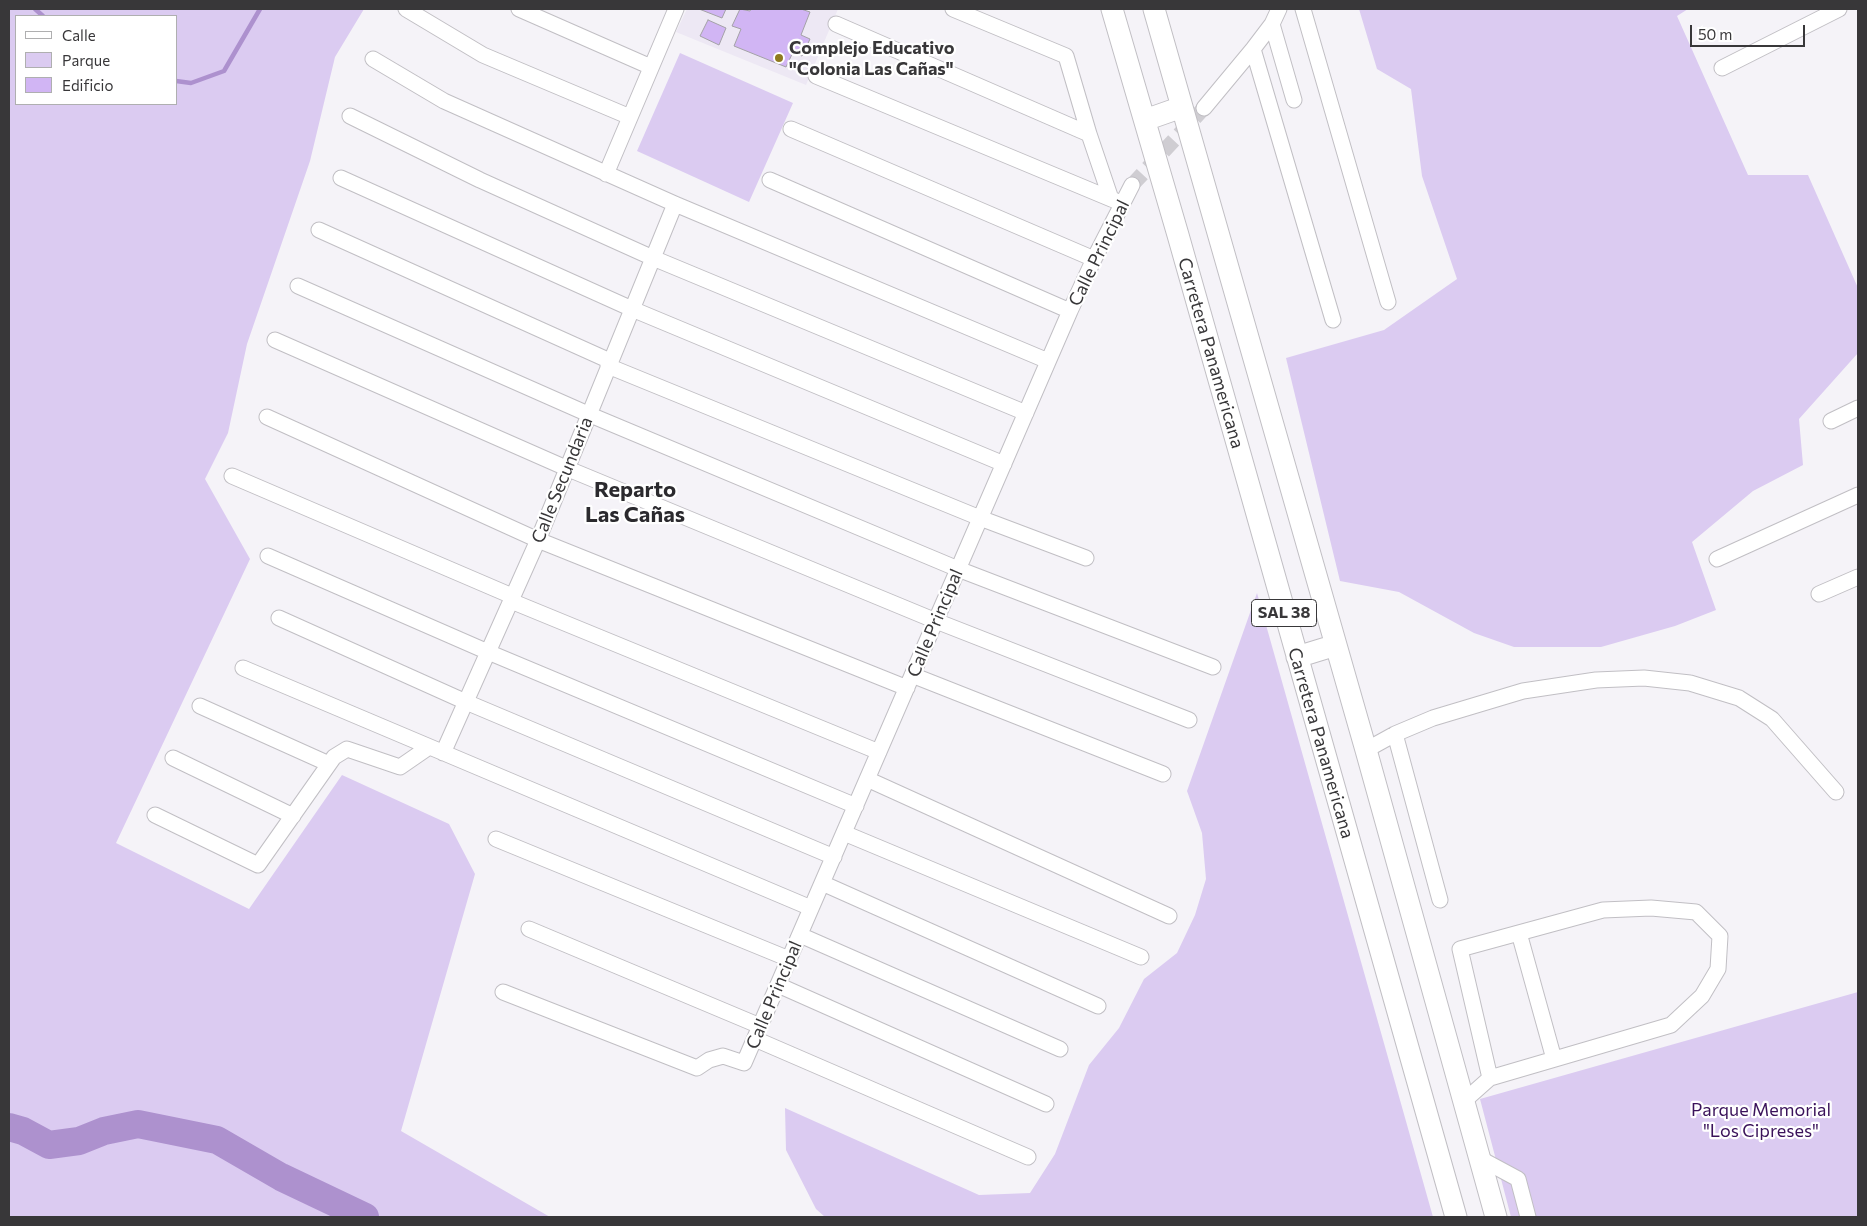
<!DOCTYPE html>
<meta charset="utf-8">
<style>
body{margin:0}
#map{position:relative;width:1867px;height:1226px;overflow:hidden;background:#f5f3f8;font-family:Commissioner,sans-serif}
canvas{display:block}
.frame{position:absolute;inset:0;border:10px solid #383739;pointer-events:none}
.legend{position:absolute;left:15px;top:15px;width:162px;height:90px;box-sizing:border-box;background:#fff;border:1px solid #afafb0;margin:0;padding:6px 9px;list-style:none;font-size:15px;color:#383739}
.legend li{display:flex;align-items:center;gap:10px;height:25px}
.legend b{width:25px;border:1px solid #afafb0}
.scale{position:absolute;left:1690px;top:25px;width:115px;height:22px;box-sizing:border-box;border:2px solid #383739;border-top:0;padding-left:6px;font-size:15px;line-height:18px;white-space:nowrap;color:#383739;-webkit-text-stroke:4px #fff;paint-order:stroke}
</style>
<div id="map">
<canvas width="1867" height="1226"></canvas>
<div class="frame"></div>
<ul class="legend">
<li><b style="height:6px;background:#fff"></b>Calle</li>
<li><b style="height:14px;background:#dbcbf1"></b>Parque</li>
<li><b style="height:14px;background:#d1b5f4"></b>Edificio</li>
</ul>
<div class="scale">50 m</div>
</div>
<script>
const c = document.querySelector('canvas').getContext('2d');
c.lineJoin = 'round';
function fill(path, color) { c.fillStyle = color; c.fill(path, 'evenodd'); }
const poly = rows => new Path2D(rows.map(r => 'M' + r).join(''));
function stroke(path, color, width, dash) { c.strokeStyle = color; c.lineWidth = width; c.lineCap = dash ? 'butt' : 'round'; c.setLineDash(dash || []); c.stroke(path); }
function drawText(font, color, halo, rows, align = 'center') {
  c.font = font + ' Commissioner,sans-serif'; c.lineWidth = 4.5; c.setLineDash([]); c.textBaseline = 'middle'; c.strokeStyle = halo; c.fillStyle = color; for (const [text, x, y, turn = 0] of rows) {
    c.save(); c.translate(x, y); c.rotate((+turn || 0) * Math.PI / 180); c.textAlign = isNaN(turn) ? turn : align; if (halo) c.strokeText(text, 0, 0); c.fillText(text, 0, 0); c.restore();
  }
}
fill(poly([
 [687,9,838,9,806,85,676,32]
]), '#ede8f4');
fill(poly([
 [9,9,364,9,335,57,310,161,247,344,228,433,205,479,250,559,116,843,249,909,342,775,449,824,475,874,401,1131,550,1217,9,1217],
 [16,16,176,16,176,104,16,104],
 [1359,9,1688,9,1677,16,1748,175,1808,175,1858,288,1858,353,1799,419,1803,465,1753,491,1692,542,1716,610,1675,626,1601,647,1514,647,1474,633,1399,592,1340,581,1286,358,1384,330,1457,279,1422,176,1411,89,1377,69],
 [680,53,793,103,749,202,637,151],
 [1257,593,1433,1217,825,1217,816,1209,786,1150,785,1108,979,1195,1030,1193,1055,1154,1089,1065,1119,1028,1144,979,1177,953,1195,915,1206,879,1202,833,1187,791],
 [1858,992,1858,1217,1511,1217,1480,1099]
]), '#dbcbf1');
stroke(poly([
 [35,9,43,16],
 [176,81,191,83,224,71,260,9]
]), '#ad91ce', 4.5);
stroke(poly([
 [9,1127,23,1131,49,1145,79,1141,104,1131,138,1124,217,1140,281,1177,365,1217]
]), '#ad91ce', 28);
const building = poly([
 [699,9,726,9,722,18,699,9],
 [740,9,750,11,751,9,801,9,810,12,801,35,810,39,802,56,793,52,786,67,734,46,741,29,732,26,740,9],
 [708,20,726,28,719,45,700,36,708,20]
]);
fill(building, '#d1b5f4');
stroke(building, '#a4a2a7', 1);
stroke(poly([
 [1132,185,1204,108]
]), '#cfcdd2', 15, [15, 8]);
const minor = poly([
 [406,9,483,55,630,117],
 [519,9,651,67],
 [953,9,1066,56,1089,134],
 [1303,9,1388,302],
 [836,24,1089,134,1111,199],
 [1272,24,1294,100],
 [1253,49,1333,320],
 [373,59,444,101,675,204,1048,361],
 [1722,68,1839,9],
 [816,76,1116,201],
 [1204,108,1253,49,1272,24,1279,9],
 [350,116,480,180,653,258,1026,413],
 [791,129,1094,259],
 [606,174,676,9],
 [341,178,632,309,1004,464],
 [770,180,1070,311],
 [319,230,610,361],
 [298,286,588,414,958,569,1213,667],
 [275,340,566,468,936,621,1189,720],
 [608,366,980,518,1086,558],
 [267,417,538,540,907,688],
 [1831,421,1858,408],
 [232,476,512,596],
 [268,556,488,652,856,806],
 [1717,559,1858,495],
 [1819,594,1858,577],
 [511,601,879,752],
 [279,618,466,702,834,857],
 [243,668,811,908],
 [912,675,1163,774],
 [200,706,329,764],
 [1395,734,1440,900],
 [1366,750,1395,734,1433,718,1523,691,1596,680,1644,678,1690,683,1739,698,1772,719,1836,792],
 [443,753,538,540,675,204],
 [173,758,293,816],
 [867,779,1169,916],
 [155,815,258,865,334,757,347,749,400,767,429,747],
 [844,833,1141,957],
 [496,839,789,959],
 [822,883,1098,1006],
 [529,929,760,1026],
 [1519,933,1554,1059],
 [800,935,1060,1049],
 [778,985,1046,1104],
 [503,992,697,1068,709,1060,723,1056,744,1063,1070,311,1094,259,1132,185],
 [755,1039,1028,1157],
 [1463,1102,1490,1078,1671,1025,1702,996,1718,969,1720,936,1696,912,1651,908,1603,910,1460,949,1490,1078],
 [1479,1158,1518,1179,1528,1217]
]);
const highway = poly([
 [1112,9,1178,235,1456,1217],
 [1154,9,1366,750,1496,1217],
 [1145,120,1182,107],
 [1297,657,1336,645]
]);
stroke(minor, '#c1bfc4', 17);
stroke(highway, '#c1bfc4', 23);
stroke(minor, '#fff', 15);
stroke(highway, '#fff', 21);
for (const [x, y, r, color] of [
 [779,58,5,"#8f7a1f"]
]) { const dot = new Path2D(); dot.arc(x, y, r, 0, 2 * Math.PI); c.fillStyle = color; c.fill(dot); stroke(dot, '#fff', 2); }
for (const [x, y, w] of [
 [1284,613,65]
]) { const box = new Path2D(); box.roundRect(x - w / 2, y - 13.5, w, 27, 4); c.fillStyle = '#fff'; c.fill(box); stroke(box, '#383739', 1); }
drawText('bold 16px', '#383739', null, [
 ["SAL 38",1284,613]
]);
drawText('bold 18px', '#383739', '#fff', [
 ["Complejo Educativo",789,48],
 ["\"Colonia Las Cañas\"",789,69]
], 'left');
drawText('18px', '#383739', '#fff', [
 ["Calle Principal",1099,253,-64],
 ["Carretera Panamericana",1211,353,74],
 ["Calle Secundaria",562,480,-68],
 ["Calle Principal",935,623,-67],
 ["Carretera Panamericana",1321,743,74],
 ["Calle Principal",774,995,-67]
]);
drawText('18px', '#3a125a', '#fff', [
 ["Parque Memorial",1761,1110],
 ["\"Los Cipreses\"",1761,1131]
]);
drawText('bold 22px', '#2b2a2e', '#fff', [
 ["Reparto",635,490],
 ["Las Cañas",635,515]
]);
</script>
